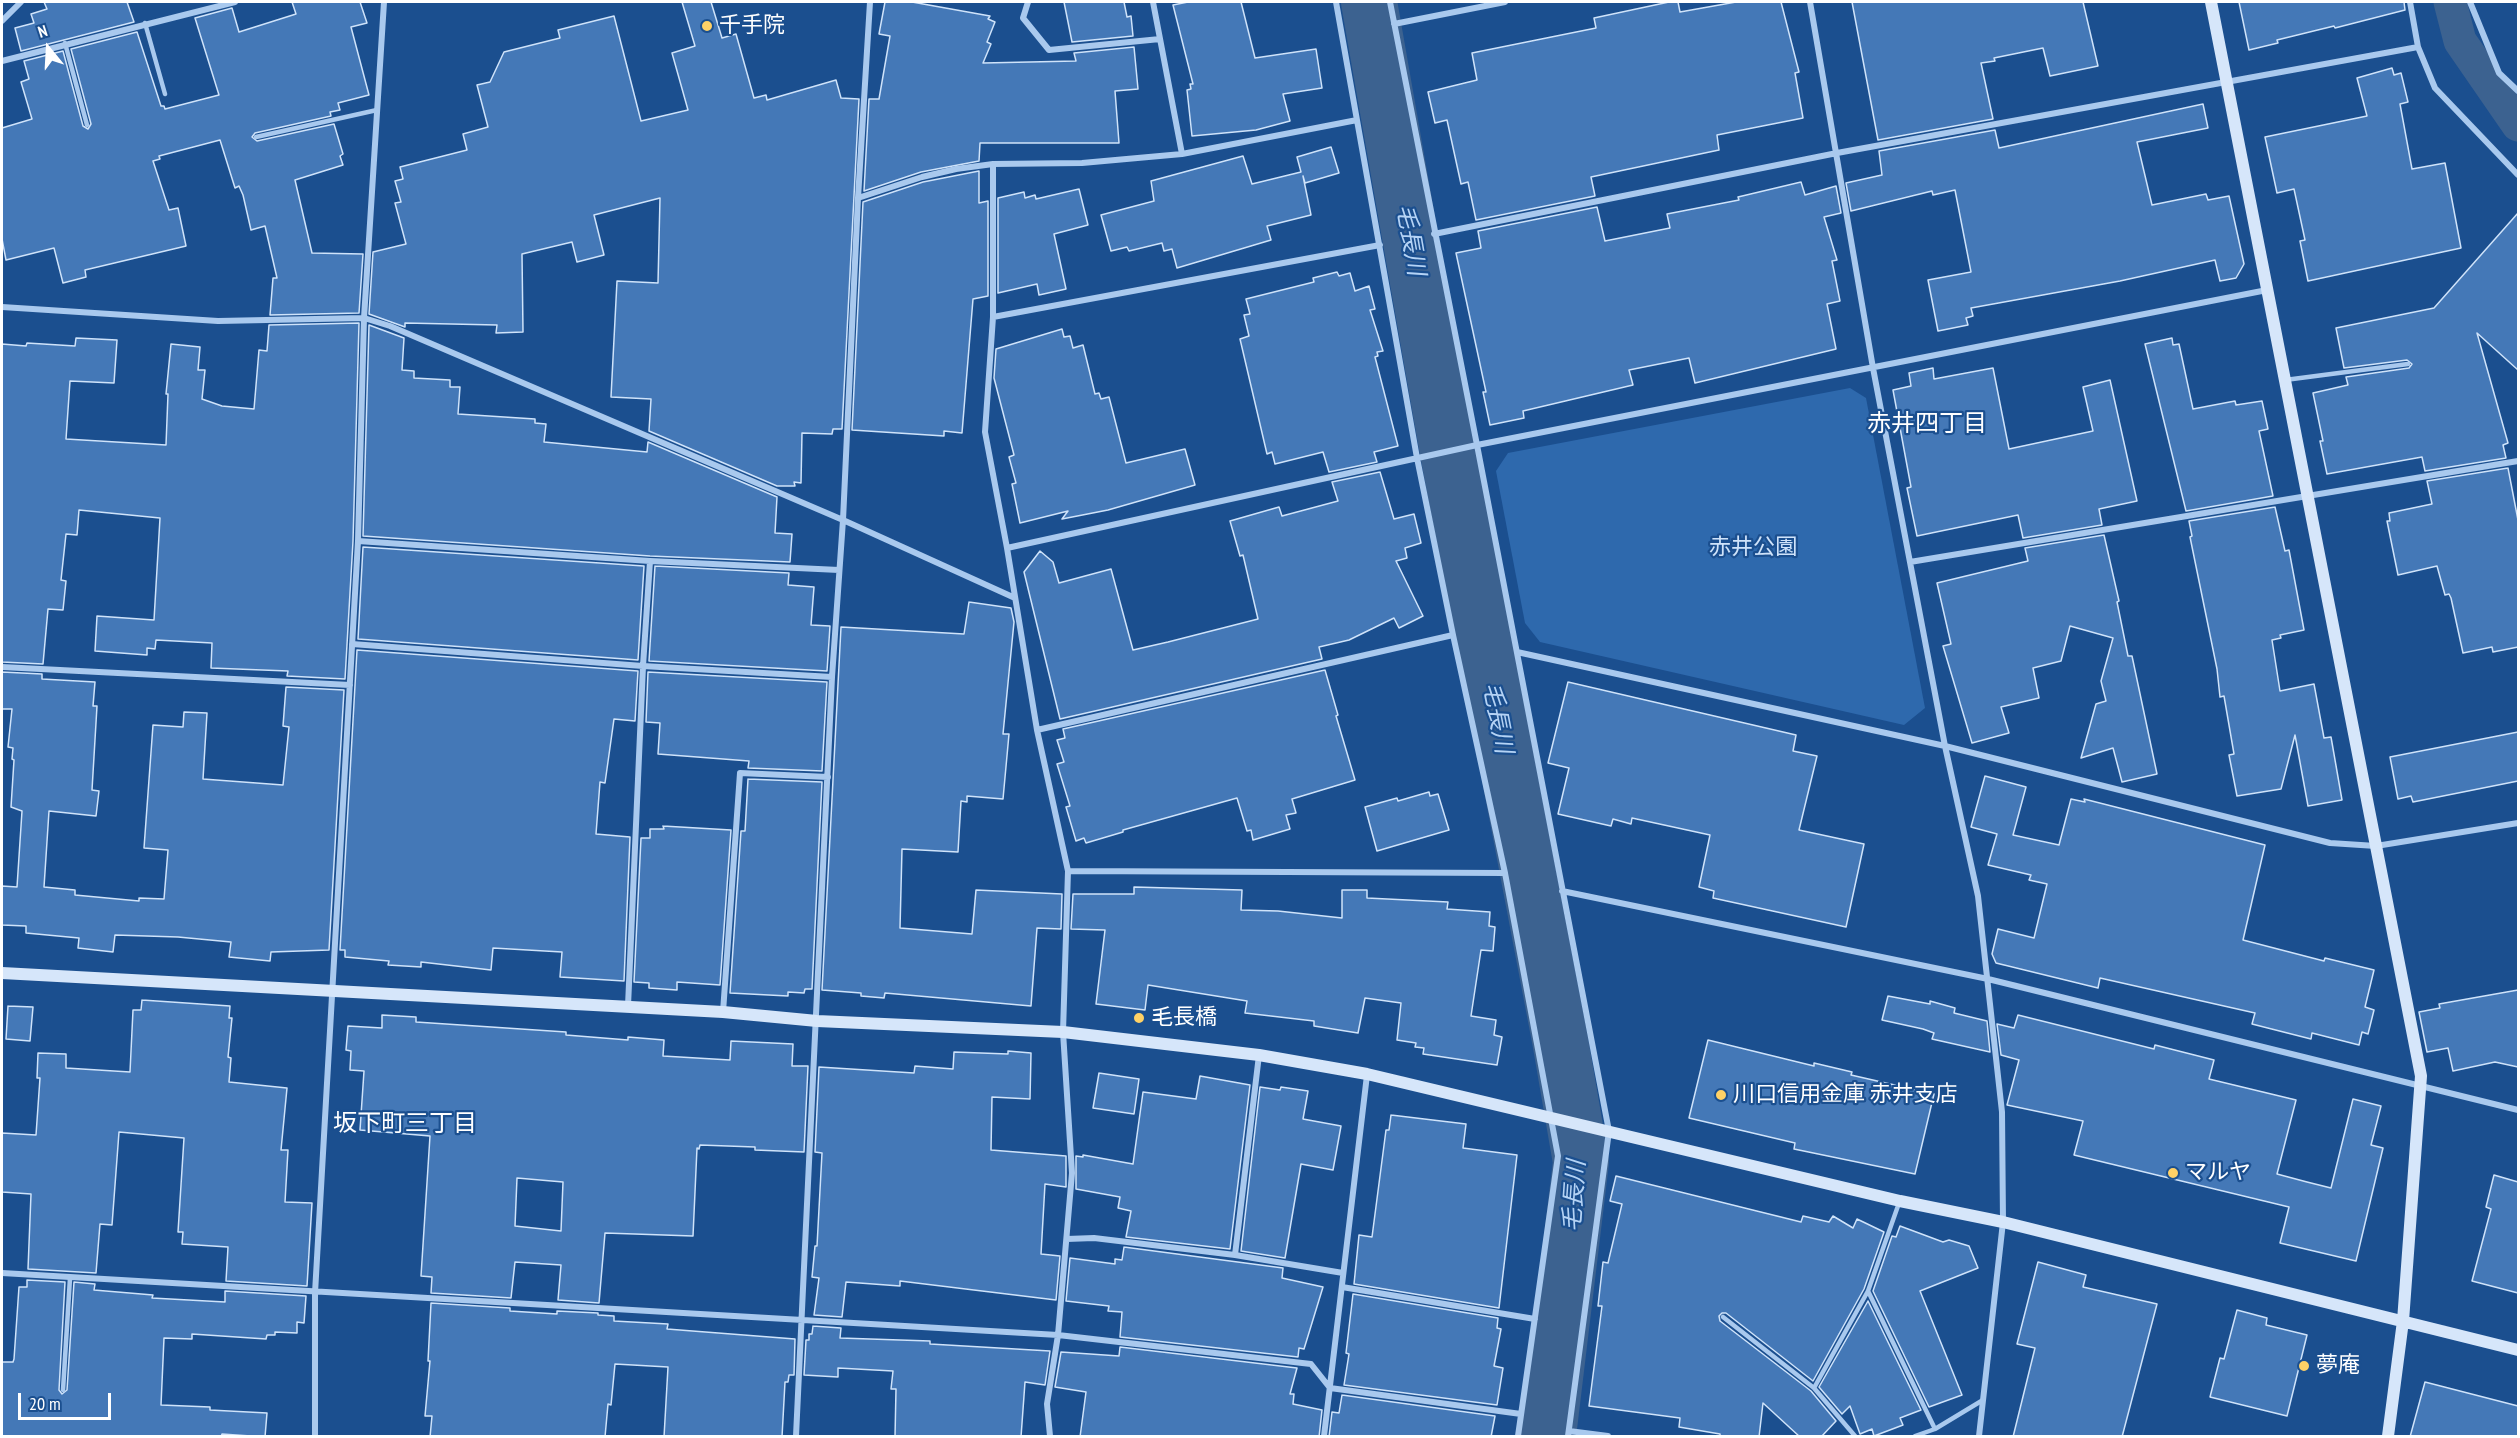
<!DOCTYPE html>
<meta charset="utf-8">
<style>
body{margin:0}
#map{position:relative;width:2520px;height:1438px;overflow:hidden;background:#1b4f8f;font-family:"PT Sans Narrow",sans-serif}
canvas{display:block}
.frame{position:absolute;inset:0;border:3px solid #fff;pointer-events:none}
.north{position:absolute;left:18px;top:18px;width:60px;height:60px;-webkit-text-stroke:4px #1b4f8f;paint-order:stroke;rotate:342deg;font-size:16px;font-weight:700;line-height:24px;text-align:center;color:#fff}
.north::after{content:'';display:block;margin:auto;width:21px;height:27px;background:#fff;clip-path:polygon(50% 0,100% 100%,50% 72%,0 100%)}
.scale{position:absolute;left:18px;top:1393px;width:93px;height:27px;box-sizing:border-box;border:3px solid #fff;border-top:0;padding-left:8px;font-size:18px;line-height:21px;white-space:nowrap;color:#fff;-webkit-text-stroke:4px #1b4f8f;paint-order:stroke}
</style>
<div id="map">
<canvas width="2520" height="1438"></canvas>
<div class="frame"></div>
<div class="north">N</div>
<div class="scale">20 m</div>
</div>
<script>
const c = document.querySelector('canvas').getContext('2d');
c.lineJoin = 'round';
function fill(path, color) { c.fillStyle = color; c.fill(path, 'evenodd'); }
const poly = rows => new Path2D(rows.map(r => 'M' + r).join(''));
function stroke(path, color, width, dash) { c.strokeStyle = color; c.lineWidth = width; c.lineCap = dash ? 'butt' : 'round'; c.setLineDash(dash || []); c.stroke(path); }
function drawText(font, color, halo, rows, align = 'center') {
  c.font = font + ' "PT Sans Narrow","Noto Sans JP",sans-serif'; c.lineWidth = 4.5; c.setLineDash([]); c.textBaseline = 'middle'; c.strokeStyle = halo; c.fillStyle = color; for (const [text, x, y, turn = 0] of rows) {
    c.save(); c.translate(x, y); c.rotate((+turn || 0) * Math.PI / 180); c.textAlign = isNaN(turn) ? turn : align; if (halo) c.strokeText(text, 0, 0); c.fillText(text, 0, 0); c.restore();
  }
}
fill(poly([
 [1850,388,1866,398,1925,708,1904,725,1540,642,1525,623,1496,471,1508,453]
]), '#2e69ad');
stroke(poly([
 [2450,2,2460,41,2518,125]
]), '#3c6290', 33);
stroke(poly([
 [1369,2,1448,453,1560,1040,1581,1162,1548,1436]
]), '#3c6290', 56);
const building = poly([
 [44,2,127,2,134,22,21,51,15,28,34,23,31,14,47,9,44,2],
 [292,2,360,2,367,23,351,27,369,95,338,103,340,110,330,112,331,116,255,133,252,137,257,141,334,124,343,154,340,156,343,165,295,180,312,253,363,254,359,313,270,315,273,278,277,278,265,226,251,230,243,195,239,186,235,188,220,140,159,156,160,159,153,161,169,210,178,208,186,246,85,270,86,277,63,283,54,248,6,260,2,239,2,128,32,119,21,82,29,79,24,61,63,51,83,126,88,129,91,124,71,49,137,32,161,106,164,106,165,109,219,95,195,18,232,8,239,32,296,14,292,2],
 [682,2,711,2,722,38,736,34,754,98,766,95,767,100,836,80,841,98,859,99,842,429,833,429,832,434,802,433,801,483,794,482,795,486,777,486,649,431,651,399,611,397,617,281,658,283,660,198,594,215,604,255,577,262,572,242,522,254,523,332,496,333,497,325,405,323,405,327,369,314,373,252,406,244,395,203,401,202,395,181,403,179,400,167,467,150,463,134,488,127,477,85,490,82,504,52,560,38,558,30,614,16,641,121,688,110,672,53,695,46,682,2],
 [885,2,912,2,990,16,988,19,995,22,987,42,991,44,983,63,1076,61,1074,53,1134,47,1138,89,1115,91,1119,143,980,143,979,161,921,172,864,191,869,99,879,99,890,36,879,34,885,2],
 [1064,2,1124,2,1127,17,1131,16,1133,36,1072,42,1064,2],
 [1188,2,1241,2,1255,58,1316,49,1322,88,1283,94,1290,121,1256,130,1192,136,1187,90,1191,89,1190,84,1193,84,1173,5,1188,2],
 [1669,2,1678,2,1680,12,1736,2,1781,2,1799,72,1795,73,1803,118,1717,135,1719,150,1591,177,1595,196,1476,220,1468,182,1461,184,1447,120,1435,123,1428,92,1477,80,1472,53,1596,28,1594,18,1669,2],
 [1852,2,2083,2,2098,66,2050,76,2043,48,1994,58,1995,61,1981,63,1993,119,1878,140,1852,2],
 [2239,2,2404,2,2405,10,2335,28,2334,26,2277,40,2278,43,2249,50,2239,2],
 [2392,68,2394,75,2401,73,2408,102,2400,104,2412,169,2445,163,2461,248,2308,281,2300,241,2305,240,2294,189,2277,193,2265,137,2367,116,2357,78,2392,68],
 [2203,104,2208,128,2137,142,2152,205,2206,194,2208,200,2229,196,2244,264,2236,278,2220,281,2215,260,2120,281,1971,308,1973,316,1966,318,1968,325,1938,331,1928,280,1971,272,1955,190,1933,195,1932,191,1851,211,1846,183,1882,175,1879,151,1995,130,1999,148,2203,104],
 [1331,147,1339,173,1305,183,1303,176,1311,215,1267,226,1271,240,1177,268,1172,249,1164,251,1162,243,1129,251,1127,247,1111,251,1101,215,1154,201,1151,181,1243,156,1252,184,1301,172,1297,157,1331,147],
 [979,171,979,203,988,201,988,296,973,299,962,433,944,431,944,436,852,430,863,202,923,182,979,171],
 [1801,182,1805,195,1836,186,1841,213,1824,217,1837,260,1832,261,1840,301,1827,304,1836,349,1695,383,1689,358,1629,370,1633,385,1523,411,1524,418,1490,425,1483,392,1486,392,1456,253,1481,248,1478,231,1597,207,1605,241,1670,228,1667,214,1739,200,1738,197,1801,182],
 [1079,189,1088,225,1054,234,1066,289,1039,295,1037,284,998,293,998,198,1024,192,1025,198,1035,195,1036,199,1079,189],
 [2518,213,2518,370,2477,333,2508,443,2503,445,2506,458,2425,471,2422,457,2327,474,2320,441,2323,441,2313,393,2348,385,2346,377,2409,368,2412,364,2407,360,2344,368,2336,328,2434,308,2518,213],
 [1337,272,1339,276,1350,273,1355,291,1369,286,1375,309,1370,310,1383,351,1377,352,1378,356,1375,357,1398,446,1374,452,1377,462,1329,472,1323,452,1275,464,1272,452,1267,454,1240,339,1249,336,1244,315,1250,314,1246,299,1314,282,1313,278,1337,272],
 [359,323,353,541,345,679,287,676,288,671,211,668,212,643,156,640,155,649,147,648,147,655,95,651,97,616,154,620,160,518,79,510,77,535,66,534,61,580,66,581,63,610,48,609,43,664,2,662,2,344,26,346,27,343,75,346,76,338,117,340,114,383,70,381,66,439,166,445,168,394,166,394,171,344,200,347,198,370,205,370,202,399,222,406,254,409,259,350,267,351,269,325,359,323],
 [369,325,404,338,402,370,414,371,414,378,450,380,450,387,460,387,458,414,535,419,535,423,546,424,544,442,647,452,648,442,777,497,775,533,792,534,790,562,650,556,363,536,369,325],
 [1062,329,1064,337,1070,336,1073,348,1083,345,1095,394,1099,393,1101,399,1109,397,1126,463,1185,449,1195,485,1108,510,1062,519,1068,511,1020,523,1012,484,1016,483,1009,457,1014,455,994,378,996,349,1062,329],
 [2172,338,2173,345,2179,344,2193,409,2235,401,2236,405,2262,401,2268,429,2259,431,2273,496,2186,511,2145,344,2172,338],
 [1933,368,1934,379,1993,368,2009,449,2093,431,2083,387,2110,380,2137,501,2099,509,2102,525,2023,538,2018,515,1917,536,1907,488,1911,487,1893,390,1911,386,1909,373,1933,368],
 [2508,468,2518,520,2518,647,2493,652,2492,647,2463,653,2451,598,2449,594,2445,595,2437,566,2398,575,2387,521,2390,521,2389,513,2432,504,2427,481,2508,468],
 [1380,472,1394,519,1414,514,1421,543,1405,548,1407,558,1396,561,1423,616,1399,628,1394,618,1349,640,1319,647,1322,659,1060,719,1024,572,1040,551,1053,562,1059,583,1111,569,1133,650,1168,642,1258,619,1243,555,1240,556,1230,521,1279,507,1282,516,1338,501,1332,482,1380,472],
 [2275,507,2285,551,2289,550,2304,630,2280,635,2281,638,2272,640,2280,691,2314,684,2324,738,2331,737,2342,800,2308,806,2295,735,2281,789,2237,796,2229,755,2234,754,2224,696,2220,697,2217,669,2190,537,2192,536,2189,521,2275,507],
 [2104,535,2119,601,2117,602,2128,656,2132,656,2157,774,2122,782,2113,748,2081,758,2096,704,2106,701,2101,681,2113,638,2070,626,2061,661,2033,668,2039,698,2001,707,2009,733,1972,743,1943,646,1951,644,1937,583,2028,561,2025,548,2104,535],
 [363,547,644,566,638,660,358,639,363,547],
 [655,566,789,573,788,585,814,587,811,625,830,626,827,671,649,661,655,566],
 [969,602,1011,608,1014,622,1003,734,1009,734,1003,799,967,796,967,802,961,801,958,852,902,849,900,928,972,934,976,890,1062,894,1061,929,1037,928,1031,1006,885,993,884,998,861,996,861,993,822,990,841,627,964,634,969,602],
 [357,650,638,671,635,721,614,719,605,783,600,782,596,834,630,837,624,981,560,977,562,952,493,948,491,970,421,962,421,967,388,965,389,961,345,957,345,950,340,950,357,650],
 [1325,670,1338,715,1336,716,1355,780,1292,799,1296,813,1286,815,1290,829,1253,840,1251,830,1247,831,1237,798,1123,830,1123,832,1086,843,1084,838,1076,841,1066,807,1070,806,1057,764,1064,762,1057,740,1065,738,1063,729,1325,670],
 [2,672,42,674,42,679,95,682,93,706,97,706,92,790,99,791,96,816,49,811,44,887,75,890,75,895,139,901,139,898,164,899,168,850,144,848,153,725,183,727,184,712,207,713,203,779,283,785,289,727,283,726,286,687,344,690,329,950,271,952,270,961,229,957,231,942,178,937,115,935,113,952,78,948,79,938,26,933,26,926,2,925,2,886,17,887,22,811,11,807,14,760,12,759,13,748,8,747,12,709,2,709,2,672],
 [648,672,827,682,822,771,748,768,749,761,658,754,660,723,646,722,648,672],
 [1568,682,1796,735,1793,751,1817,756,1799,830,1864,844,1846,927,1713,898,1714,891,1699,887,1710,835,1632,818,1631,824,1613,819,1611,826,1558,814,1569,768,1548,763,1568,682],
 [2518,732,2518,781,2413,802,2411,796,2398,799,2390,757,2518,732],
 [1985,776,2026,787,2013,835,2059,845,2071,799,2085,802,2084,799,2265,845,2243,940,2324,961,2325,958,2374,970,2365,1007,2374,1010,2368,1034,2362,1032,2359,1045,2312,1033,2311,1039,2252,1024,2255,1013,2100,978,2098,988,1996,963,1992,954,1998,929,2034,938,2047,884,2029,880,2031,875,1988,865,1997,834,1971,827,1985,776],
 [748,779,822,782,812,989,805,989,804,993,788,992,788,996,730,993,741,831,745,831,748,779],
 [1429,792,1430,796,1438,794,1449,830,1377,851,1365,807,1397,798,1398,801,1429,792],
 [663,826,731,830,720,985,677,982,677,990,649,988,649,983,634,982,641,838,650,838,650,829,664,829,663,826],
 [1134,887,1242,890,1241,910,1278,911,1342,918,1342,890,1367,890,1367,898,1448,902,1447,909,1490,912,1489,926,1495,927,1493,951,1481,950,1471,1016,1496,1020,1494,1035,1502,1037,1497,1065,1423,1054,1424,1048,1415,1047,1416,1043,1397,1040,1401,1003,1365,998,1358,1033,1314,1026,1314,1021,1245,1013,1247,1001,1148,985,1145,1010,1096,1004,1105,930,1071,929,1073,894,1134,894,1134,887],
 [2518,990,2518,1067,2495,1062,2453,1071,2448,1048,2427,1052,2419,1012,2440,1008,2439,1004,2518,990],
 [1888,996,1930,1004,1930,1001,1955,1008,1954,1013,1987,1021,1990,1052,1932,1039,1934,1033,1923,1029,1882,1020,1888,996],
 [142,1000,230,1006,229,1018,232,1018,228,1057,231,1058,229,1082,287,1088,281,1150,288,1150,285,1202,312,1203,307,1286,226,1281,228,1247,182,1244,183,1232,178,1232,184,1138,119,1132,112,1225,100,1224,96,1273,28,1269,31,1194,2,1192,2,1133,36,1135,40,1078,37,1078,38,1053,66,1054,66,1068,130,1072,133,1010,141,1010,142,1000],
 [8,1006,33,1007,30,1041,6,1039,8,1006],
 [382,1015,416,1017,416,1022,566,1032,566,1035,628,1040,628,1037,664,1040,663,1056,730,1060,731,1041,793,1044,792,1066,808,1066,804,1152,755,1150,755,1147,700,1145,699,1149,697,1148,693,1236,605,1233,599,1303,558,1300,561,1265,515,1262,511,1298,431,1293,432,1277,421,1276,430,1136,360,1130,364,1071,350,1070,351,1051,346,1050,348,1026,382,1028,382,1015],
 [517,1178,563,1182,561,1231,515,1226,517,1178],
 [2018,1015,2154,1049,2155,1045,2214,1060,2209,1079,2296,1100,2277,1174,2307,1182,2331,1188,2353,1099,2381,1106,2371,1145,2383,1148,2356,1261,2280,1243,2289,1207,2074,1155,2083,1121,2007,1105,2019,1060,2001,1055,1997,1024,2014,1028,2018,1015],
 [1708,1040,1814,1066,1814,1063,1852,1072,1851,1075,1934,1094,1915,1174,1794,1149,1795,1143,1689,1118,1708,1040],
 [1008,1051,1031,1053,1030,1099,992,1097,991,1150,1066,1156,1066,1187,1045,1184,1041,1254,1060,1256,1056,1300,900,1281,900,1286,846,1282,842,1317,814,1315,819,1278,812,1277,815,1246,817,1246,822,1153,815,1152,819,1067,914,1073,915,1066,953,1069,954,1052,1008,1054,1008,1051],
 [1099,1073,1139,1079,1134,1114,1093,1108,1099,1073],
 [1200,1076,1250,1085,1230,1249,1126,1237,1131,1211,1118,1208,1120,1197,1076,1189,1076,1156,1083,1157,1083,1155,1133,1164,1143,1092,1196,1099,1200,1076],
 [1260,1087,1280,1090,1281,1087,1308,1091,1303,1119,1341,1126,1333,1170,1301,1164,1285,1258,1241,1251,1260,1087],
 [1391,1115,1466,1124,1463,1148,1517,1155,1499,1308,1354,1284,1359,1235,1372,1237,1386,1130,1389,1130,1391,1115],
 [2494,1175,2518,1182,2518,1293,2472,1281,2491,1209,2486,1207,2494,1175],
 [1616,1176,1801,1222,1803,1216,1829,1222,1833,1216,1853,1228,1857,1219,1884,1232,1864,1289,1813,1381,1726,1313,1722,1313,1719,1316,1720,1321,1811,1391,1836,1421,1821,1437,1800,1437,1763,1403,1759,1437,1720,1437,1720,1434,1679,1427,1680,1418,1589,1406,1602,1306,1598,1306,1603,1262,1608,1263,1622,1204,1610,1201,1616,1176],
 [1900,1226,1943,1242,1949,1240,1969,1246,1978,1268,1920,1291,1962,1395,1929,1407,1873,1291,1892,1236,1896,1237,1900,1226],
 [1124,1247,1283,1268,1282,1278,1323,1287,1304,1349,1299,1348,1298,1357,1120,1337,1122,1312,1108,1311,1109,1306,1066,1301,1070,1258,1115,1264,1115,1259,1122,1260,1124,1247],
 [2038,1262,2086,1275,2083,1287,2157,1304,2122,1437,2013,1437,2035,1348,2017,1344,2038,1262],
 [27,1280,65,1282,59,1390,62,1394,67,1390,74,1282,95,1284,94,1290,153,1295,152,1298,225,1302,225,1291,306,1296,304,1323,297,1322,297,1333,275,1332,275,1335,267,1335,266,1339,192,1334,192,1339,164,1338,161,1405,210,1407,210,1410,267,1413,265,1437,222,1434,221,1437,2,1437,2,1362,13,1362,14,1359,19,1287,27,1287,27,1280],
 [1353,1294,1498,1318,1497,1328,1501,1329,1494,1366,1503,1368,1497,1405,1344,1385,1349,1354,1346,1353,1353,1294],
 [1868,1301,1921,1410,1900,1418,1903,1425,1874,1436,1872,1429,1860,1434,1850,1406,1842,1414,1819,1387,1868,1301],
 [431,1303,510,1308,510,1311,557,1314,557,1311,598,1313,598,1315,614,1316,614,1321,668,1324,667,1329,795,1339,794,1375,789,1375,788,1382,785,1382,782,1437,664,1437,668,1367,615,1364,611,1405,608,1404,605,1437,430,1437,432,1416,425,1416,430,1361,428,1361,431,1303],
 [2237,1310,2267,1318,2266,1325,2307,1335,2287,1416,2210,1397,2220,1358,2224,1359,2237,1310],
 [813,1326,841,1328,840,1338,930,1341,930,1344,1050,1351,1045,1385,1025,1382,1021,1437,895,1437,896,1389,891,1389,893,1371,838,1368,838,1377,804,1375,806,1340,809,1340,809,1334,812,1334,813,1326],
 [1120,1347,1297,1368,1290,1394,1294,1394,1293,1404,1322,1410,1319,1437,1080,1437,1086,1392,1055,1387,1061,1352,1119,1356,1120,1347],
 [2425,1382,2518,1406,2518,1437,2410,1437,2425,1382],
 [1342,1395,1495,1416,1491,1437,1329,1437,1332,1412,1339,1413,1342,1395]
]);
fill(building, '#4478b7');
stroke(building, '#cfe3fa', 1.5);
stroke(poly([
 [145,23,165,94],
 [65,43,87,125],
 [256,137,377,110],
 [2285,380,2408,364],
 [1868,1291,1935,1429],
 [1723,1317,1814,1388,1855,1436],
 [1814,1388,1868,1291,1899,1203],
 [63,1390,70,1278],
 [1915,1436,1935,1429,1983,1400]
]), '#a9c9ee', 4.5);
stroke(poly([
 [1028,2,1023,18,1049,50,1160,39],
 [1153,2,1182,154],
 [1336,2,1417,458,1453,635,1505,873,1558,1156,1518,1436],
 [1390,2,1477,445,1609,1131,1568,1436],
 [1810,2,1873,368,1945,746,1978,896,2002,1112,2003,1222,1979,1436],
 [2410,2,2418,47,2435,88,2518,175],
 [2470,2,2499,73,2518,91],
 [2,21,21,2],
 [1394,24,1505,2],
 [2,61,235,2],
 [993,164,993,317,985,432,1007,548,1037,730,1068,871,1063,1032,1072,1173,1058,1335,1047,1404,1050,1436],
 [858,198,870,2],
 [1434,234,1837,153,2418,47],
 [2,307,218,321,364,318,390,326,843,520,1015,598],
 [993,317,1380,245],
 [358,541,650,561,839,570],
 [1007,548,1477,445,2267,290],
 [1910,562,2518,461],
 [352,644,643,666,832,677],
 [1517,652,1945,746,2330,843,2376,846,2518,823],
 [2,667,350,685],
 [1037,730,1453,635],
 [1068,871,1505,873],
 [1562,891,1988,979,2518,1110],
 [628,1006,643,666,650,561],
 [723,1012,740,773,828,777],
 [1067,1239,1094,1238,1235,1255,1343,1273],
 [1235,1255,1259,1055],
 [2,1273,1058,1335,1311,1364,1330,1388,1521,1414],
 [1342,1287,1535,1319],
 [1569,1431,1608,1436],
 [315,1436,315,1293,358,541,364,318,384,2],
 [796,1436,832,677,843,520,858,198,922,177,956,169,993,164,1082,163,1182,154,1357,120],
 [1324,1436,1367,1075]
]), '#a9c9ee', 6);
stroke(poly([
 [2211,2,2421,1076,2403,1321,2388,1436],
 [2,973,723,1012,817,1021,1063,1032,1259,1055,1367,1074,1900,1201,2003,1222,2518,1350]
]), '#d6e6fa', 12);
for (const [x, y, r, color] of [
 [707,26,6,"#ffd166"],
 [1139,1018,6,"#ffd166"],
 [1721,1095,6,"#ffd166"],
 [2173,1173,6,"#ffd166"],
 [2304,1366,6,"#ffd166"]
]) { const dot = new Path2D(); dot.arc(x, y, r, 0, 2 * Math.PI); c.fillStyle = color; c.fill(dot); stroke(dot, '#1b4f8f', 2); }
drawText('22px', '#fff', '#1b4f8f', [
 ["千手院",719,26],
 ["毛長橋",1151,1018],
 ["川口信用金庫 赤井支店",1733,1095],
 ["マルヤ",2185,1173],
 ["夢庵",2316,1366]
], 'left');
drawText('22px', '#cfe3fa', '#1b4f8f', [
 ["赤井公園",1753,548]
]);
drawText('italic 24px', '#b5d3f5', '#1b4f8f', [
 ["毛長川",1410,240,80],
 ["毛長川",1497,718,79],
 ["毛長川",1575,1196,-86]
]);
drawText('24px', '#fff', '#1b4f8f', [
 ["赤井四丁目",1927,424],
 ["坂下町三丁目",405,1124]
]);
</script>
